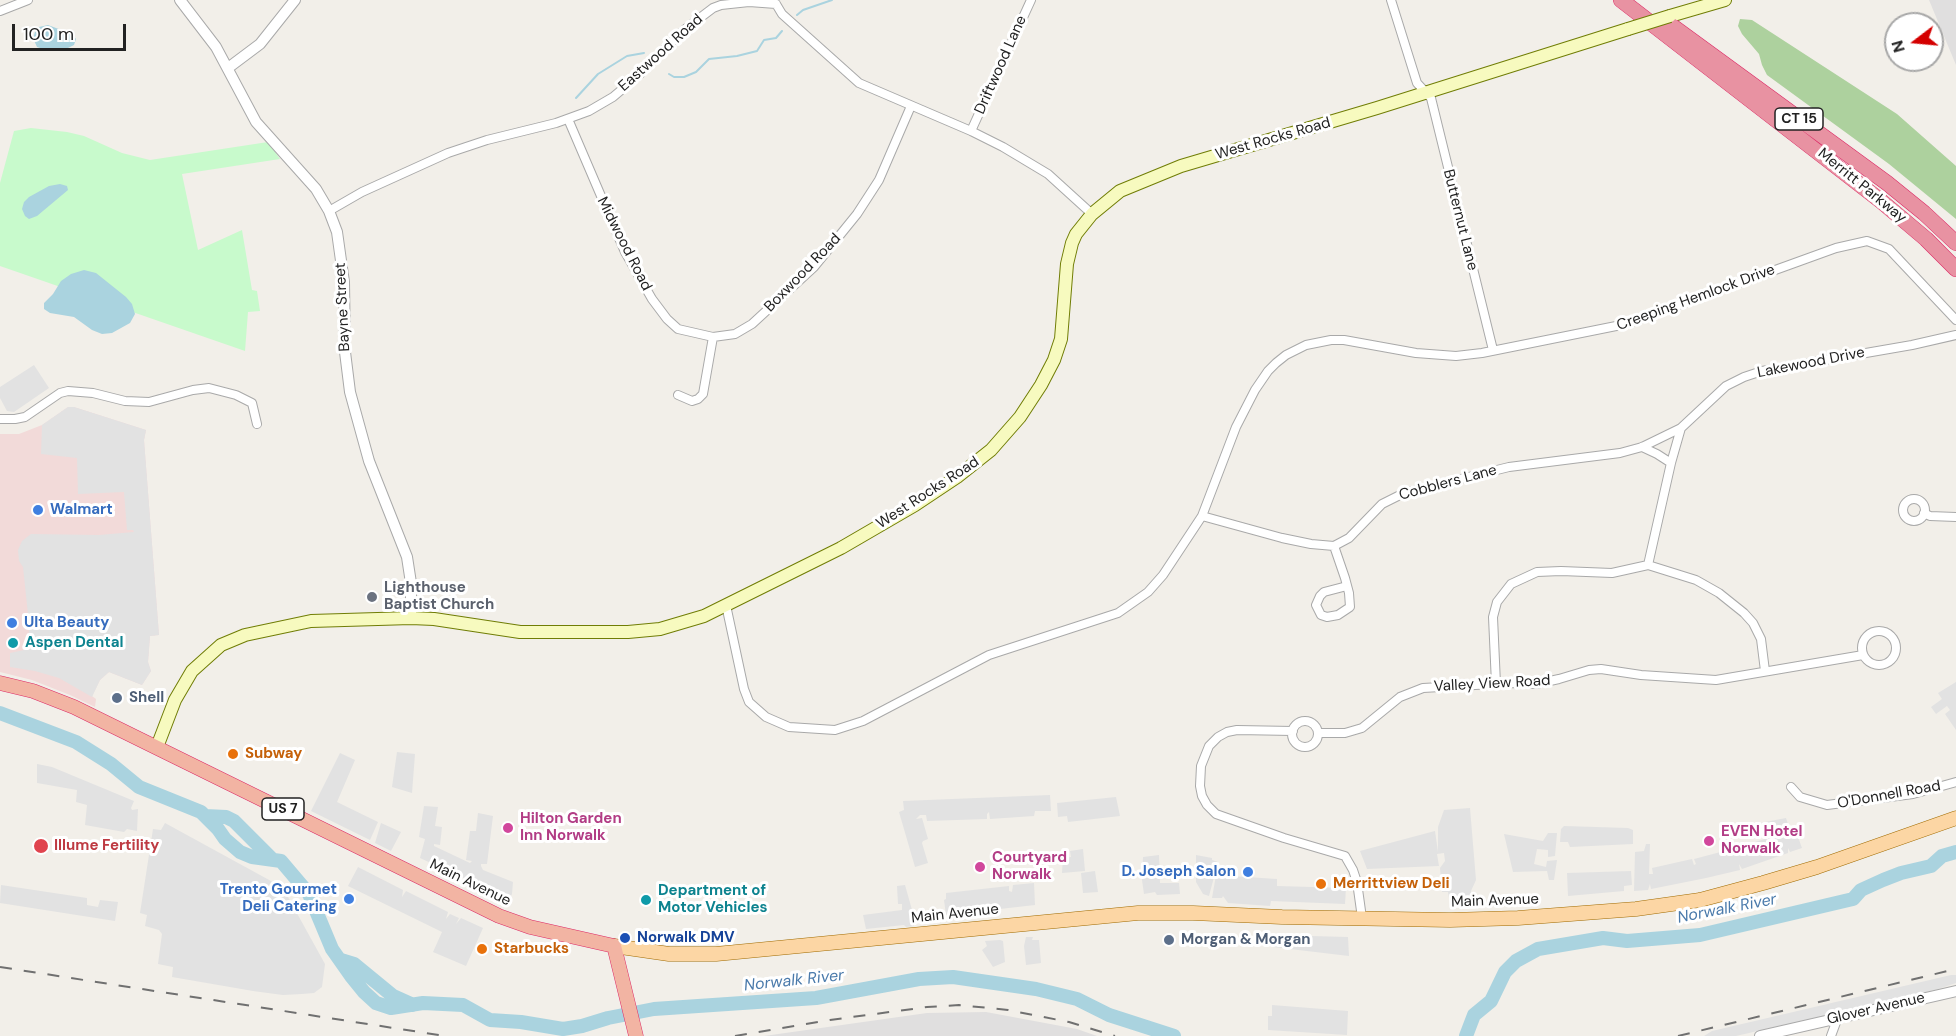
<!DOCTYPE html>
<style>
body{margin:0}
#map{position:relative;width:1956px;height:1036px;overflow:hidden;background:#f2efe9;font-family:"DM Sans",sans-serif}
canvas{display:block}
.north{position:absolute;left:1884px;top:12px;width:60px;height:60px;box-sizing:border-box;background:#fff;border:2px solid #a7a7a7;border-radius:50%;rotate:254deg;font-size:16px;font-weight:700;line-height:24px;text-align:center;color:#222}
.north::after{content:'';display:block;margin:auto;width:21px;height:27px;background:#d40000;clip-path:polygon(50% 0,100% 100%,50% 72%,0 100%)}
.scale{position:absolute;left:12px;top:24px;width:114px;height:27px;box-sizing:border-box;border:3px solid #222;border-top:0;padding-left:8px;font-size:18px;line-height:21px;white-space:nowrap;color:#222;-webkit-text-stroke:4px #fff;paint-order:stroke}
</style>
<div id="map">
<canvas width="1956" height="1036"></canvas>
<div class="north">N</div>
<div class="scale">100 m</div>
</div>
<script>
const c = document.querySelector('canvas').getContext('2d');
c.lineJoin = 'round';
function fill(path, color) { c.fillStyle = color; c.fill(path, 'evenodd'); }
const poly = rows => new Path2D(rows.map(r => 'M' + r).join(''));
function stroke(path, color, width, dash) { c.strokeStyle = color; c.lineWidth = width; c.lineCap = dash ? 'butt' : 'round'; c.setLineDash(dash || []); c.stroke(path); }
function drawText(font, color, halo, rows, align = 'center') {
  c.font = font + ' "DM Sans",sans-serif'; c.lineWidth = 6; c.setLineDash([]); c.textBaseline = 'middle'; c.strokeStyle = halo; c.fillStyle = color; for (const [text, x, y, turn = 0] of rows) {
    c.save(); c.translate(x, y); c.rotate((+turn || 0) * Math.PI / 180); c.textAlign = isNaN(turn) ? turn : align; if (halo) c.strokeText(text, 0, 0); c.fillText(text, 0, 0); c.restore();
  }
}
fill(poly([
 [1929,0,1956,0,1956,65],
 [986,1012,1077,1029,1097,1036,764,1036,927,1013]
]), '#e0dfdf');
fill(poly([
 [68,407,74,407,146,430,144,440,159,635,150,636,148,662,151,671,142,685,109,672,100,680,92,696,96,699,95,707,70,695,32,680,0,672,0,434,19,434,42,425]
]), '#f2dad9');
fill(poly([
 [1740,19,1752,20,1897,114,1956,166,1956,219,1889,164,1767,75,1762,65,1759,54,1742,34,1738,26]
]), '#add19e');
fill(poly([
 [31,128,67,132,84,136,122,153,150,160,268,142,280,159,182,174,198,250,242,230,252,290,257,291,260,311,248,312,245,351,0,266,0,183,14,131]
]), '#c8facc');
fill(poly([
 [34,365,49,388,14,412,7,411,0,398,0,387],
 [68,407,74,407,146,430,144,440,159,635,150,636,148,662,151,671,142,685,109,672,100,680,92,697,59,678,35,671,10,667,10,653,29,649,29,624,23,567,19,561,18,550,22,541,31,534,99,535,134,532,133,530,127,530,124,492,78,494,77,458,41,454,42,425],
 [1956,682,1956,730,1945,714,1950,710,1947,706,1936,714,1931,707,1942,699,1938,693],
 [397,752,415,754,412,793,392,787],
 [340,753,355,760,337,802,378,822,370,840,311,811],
 [37,764,52,767,134,801,131,808,132,810,138,809,137,831,127,829,124,832,85,825,87,805,76,802,77,790,37,783],
 [1050,795,1051,811,1035,811,1034,816,990,819,989,812,987,814,987,819,927,821,926,815,920,815,916,819,922,818,928,839,923,841,922,843,928,863,915,867,899,812,904,810,903,801],
 [1116,797,1120,816,1068,822,1067,816,1058,817,1057,803],
 [424,806,438,807,435,826,442,827,440,845,434,844,434,846,470,863,472,861,466,860,470,831,476,831,478,813,493,816,487,864,481,864,481,866,483,870,513,882,512,894,509,899,420,858,425,839,419,837],
 [1470,808,1476,880,1471,891,1471,898,1449,898,1448,892,1442,892,1440,868,1445,861,1444,853,1437,854,1439,866,1367,869,1360,851,1435,831,1438,852,1438,827,1444,810],
 [1786,818,1789,827,1794,826,1802,848,1790,852,1788,848,1788,853,1742,869,1739,864,1740,870,1706,878,1651,889,1650,884,1648,890,1634,891,1635,852,1644,851,1646,844,1650,844,1649,874,1653,874,1652,868,1692,859,1694,865,1696,864,1694,859,1728,850,1732,855,1732,849,1781,834,1764,838,1760,823],
 [165,823,271,881,288,897,325,964,322,987,314,993,302,994,283,995,253,991,172,977,173,967,158,964,162,934,159,930,145,926,147,915,140,913,153,829,161,830],
 [381,823,401,832,391,851,375,843],
 [1564,826,1628,828,1633,830,1633,844,1570,847,1568,842,1560,842,1561,829],
 [1548,833,1557,833,1555,856,1548,857,1548,850,1537,849,1534,864,1546,867,1547,861,1557,860,1554,880,1549,880,1547,871,1513,872,1504,834,1543,841],
 [1083,849,1085,871,1062,873,1063,858,1071,857,1070,851],
 [1159,855,1160,883,1179,883,1180,894,1157,895,1155,892,1144,894,1142,880,1143,857],
 [1196,855,1212,858,1212,860,1218,862,1209,896,1203,894,1196,882],
 [358,867,403,890,402,897,406,891,448,912,446,919,450,914,459,918,456,924,461,918,483,928,466,966,433,952,442,932,348,886],
 [1095,871,1098,892,1083,893,1081,873],
 [1631,871,1632,885,1624,886,1624,891,1568,896,1567,873],
 [1216,875,1277,879,1277,886,1346,888,1345,904,1271,901,1270,906,1228,903,1223,896,1222,898,1212,898],
 [1034,883,1035,905,991,910,988,903,987,910,946,915,944,900,946,899,946,893,1009,886,1009,891,1012,892,1013,885],
 [1,885,87,898,87,905,98,907,100,900,118,902,115,921,0,903],
 [905,885,914,917,912,920,914,926,906,927,904,925,866,929,863,915,902,910,902,904,898,904,897,886],
 [1273,935,1348,937,1349,956,1273,947],
 [1026,937,1033,937,1032,940,1039,940,1041,963,1026,965,1024,946],
 [1000,940,1003,941,1005,962,993,967,982,950,987,946,985,941],
 [1951,975,1956,975,1956,983,1935,990,1736,1036,1704,1036,1712,1031],
 [1272,1005,1348,1011,1347,1035,1268,1030,1268,1016,1272,1016]
]), '#e2e2e2');
fill(poly([
 [48,25,72,34,76,39,74,45,68,48,46,50,37,47,33,38,35,32,39,27],
 [60,184,67,186,68,190,37,216,29,219,25,216,22,209,24,202,29,197,49,186],
 [84,270,96,273,126,297,132,304,135,314,130,323,112,333,102,334,92,330,74,317,50,313,44,309,44,303,53,294,61,281,71,274]
]), '#aad3df');
stroke(poly([
 [797,15,803,10,832,0],
 [669,74,674,77,684,77,696,72,709,59,737,56,757,51,764,40,776,38,782,31],
 [576,98,598,74,627,56,644,53]
]), '#aad3df', 2);
stroke(poly([
 [0,713,76,742,111,764,139,787,201,812,218,829,225,839,240,852,252,857,281,861,309,894,332,949,351,976,364,992,376,1003,391,1008,423,1003,463,1005,490,1020,521,1022,563,1029,582,1026,608,1018,654,1009,816,998,919,979,953,977,1036,989,1077,999,1109,1015,1174,1036],
 [205,816,226,817,234,821,272,859],
 [341,960,354,964,393,996,413,1005],
 [1466,1036,1474,1015,1491,1001,1505,972,1516,961,1538,949,1603,938,1627,941,1700,935,1853,899,1861,890,1883,880,1901,873,1931,866,1942,856,1956,852]
]), '#aad3df', 14);
const minor = poly([
 [1391,0,1417,83,1431,98,1493,350],
 [776,4,782,14,859,83,971,131,1003,147,1048,174,1092,214],
 [0,11,28,0],
 [568,119,625,252,652,299,667,319,678,329,713,337],
 [971,131,1031,0],
 [329,211,362,192,448,153,487,140,556,123,589,111,613,97,639,75,684,30,713,8,721,5,749,2,776,4],
 [678,395,692,401,698,399,703,394,713,337,735,334,752,324,814,267,857,214,879,180,911,106],
 [0,419,15,419,25,417,60,393,68,391,93,393,125,401,149,402,193,390,209,388,236,395,252,403,257,424],
 [1642,447,1657,454,1671,463],
 '1903 510a11 11 0 1 1 22 0a11 11 0 1 1-22 0Z',
 [1924,513,1930,516,1956,517],
 [1202,516,1282,538,1311,544,1334,546,1349,538,1382,504,1404,493,1509,467,1620,453,1642,447,1681,428],
 [1334,546,1345,578,1349,593,1350,607,1338,615,1327,617,1321,615,1316,605,1320,596,1324,592,1347,586],
 [1648,565,1671,463,1681,428,1726,386,1744,377,1762,371,1912,345,1956,335],
 [726,605,744,689,749,702,766,717,789,727,835,730,863,721,989,655,1118,613,1148,592,1163,575,1202,516,1236,427,1255,390,1268,371,1276,363,1286,355,1306,345,1331,340,1344,340,1416,353,1456,356,1482,353,1626,324,1836,248,1867,241,1889,249,1956,320],
 '1862 648a17 17 0 1 1 34 0a17 17 0 1 1-34 0Z',
 [1496,684,1493,617,1497,602,1511,584,1537,572,1561,571,1612,573,1648,565,1696,580,1719,593,1744,613,1753,623,1761,639,1765,671],
 '1292 734a13 13 0 1 1 26 0a13 13 0 1 1-26 0Z',
 [1293,731,1237,730,1227,732,1218,737,1209,746,1201,766,1200,786,1202,796,1207,805,1216,814,1284,838,1345,856,1353,870,1357,882,1362,918],
 [1318,733,1345,733,1362,728,1400,697,1423,688,1510,683,1536,684,1559,679,1589,670,1601,669,1641,675,1716,680,1863,655],
 [1791,787,1800,797,1827,805,1913,794,1956,782],
 [1831,1036,1838,1017]
]);
const tertiary = poly([
 [180,0,216,47,256,122,316,189,329,211,337,232,344,282,345,352,350,392,369,461,407,557,411,583,411,618],
 [228,68,260,44,295,0],
 [1760,1036,1956,991]
]);
const secondary = poly([
 [1670,16,1725,0],
 [157,747,175,700,192,671,221,645,245,635,311,621,411,618,434,619,520,632,628,632,660,629,704,616,841,548,915,505,957,477,991,450,1020,417,1041,385,1054,360,1061,339,1067,264,1072,243,1076,234,1092,214,1120,191,1181,166,1377,108,1628,29]
]);
const primary = poly([
 [614,946,669,954,716,954,1138,913,1193,913,1282,917,1450,920,1518,918,1636,909,1700,900,1763,883,1817,867,1956,818]
]);
const trunk = poly([
 [0,683,33,691,74,707,499,916,530,927,614,946,636,1036]
]);
const motorway = poly([
 [1621,0,1881,201,1926,239,1956,269],
 [1668,23,1887,183,1924,213,1956,243]
]);
stroke(minor, '#a9a9a9', 10);
stroke(tertiary, '#a9a9a9', 12);
stroke(secondary, '#707d05', 14);
stroke(primary, '#a06b00', 15);
stroke(trunk, '#dc2a67', 15);
stroke(motorway, '#dc2a67', 16);
stroke(minor, '#fff', 8);
stroke(tertiary, '#fff', 10);
stroke(secondary, '#f7fabf', 12);
stroke(primary, '#fcd6a4', 14);
stroke(trunk, '#f2b4a3', 14);
stroke(motorway, '#e892a2', 15);
stroke(poly([
 [0,967,445,1036],
 [735,1036,830,1020,927,1007,959,1005,1008,1010,1069,1022,1115,1036],
 [1678,1036,1956,969]
]), '#707070', 2, [12, 12]);
const secondaryBridge = poly([
 [1628,29,1670,16]
]);
stroke(secondaryBridge, '#707d05', 14, []);
stroke(secondaryBridge, '#f7fabf', 12);
for (const [x, y, r, color] of [
 [38,510,6,"#3f7fe0"],
 [372,597,6,"#6b7280"],
 [12,623,6,"#3f7fe0"],
 [13,643,6,"#0f9aa8"],
 [117,698,6,"#5c6f8a"],
 [233,754,6,"#e8710a"],
 [508,828,6,"#d1479c"],
 [1709,841,6,"#d1479c"],
 [41,846,8,"#e0444e"],
 [980,867,6,"#d1479c"],
 [1248,872,6,"#3f7fe0"],
 [1321,884,6,"#e8710a"],
 [349,899,6,"#3f7fe0"],
 [646,900,6,"#0f9aa8"],
 [625,938,6,"#1a4fb4"],
 [1169,940,6,"#5c6f8a"],
 [482,949,6,"#e8710a"]
]) { const dot = new Path2D(); dot.arc(x, y, r, 0, 2 * Math.PI); c.fillStyle = color; c.fill(dot); stroke(dot, '#fff', 2); }
for (const [x, y, w] of [
 [1799,119,48],
 [283,809,42]
]) { const box = new Path2D(); box.roundRect(x - w / 2, y - 11, w, 22, 4.5); c.fillStyle = '#fff'; c.fill(box); stroke(box, '#222', 1.5); }
drawText('bold 14px', '#222', null, [
 ["CT 15",1799,119],
 ["US 7",283,809]
]);
drawText('15px', '#222', '#fff', [
 ["Eastwood Road",661,53,-42],
 ["Driftwood Lane",1001,65,-66],
 ["West Rocks Road",1273,139,-16],
 ["Merritt Parkway",1862,186,39],
 ["Butternut Lane",1460,220,76],
 ["Midwood Road",624,244,63],
 ["Boxwood Road",803,273,-46],
 ["Creeping Hemlock Drive",1696,298,-20],
 ["Bayne Street",343,307,-93],
 ["Lakewood Drive",1811,363,-11],
 ["Cobblers Lane",1448,483,-15],
 ["West Rocks Road",928,493,-33],
 ["Valley View Road",1492,684,-3],
 ["O'Donnell Road",1889,795,-10],
 ["Main Avenue",470,883,26],
 ["Main Avenue",1495,901,-2],
 ["Main Avenue",955,914,-6],
 ["Glover Avenue",1876,1009,-13]
]);
drawText('bold 15px', '#366cbe', '#fff', [
 ["Walmart",50,510],
 ["Ulta Beauty",24,623],
 ["D. Joseph Salon",1236,872,"right"],
 ["Trento Gourmet",337,890,"right"],
 ["Deli Catering",337,907,"right"]
], 'left');
drawText('bold 15px', '#5b616d', '#fff', [
 ["Lighthouse",384,588],
 ["Baptist Church",384,605]
], 'left');
drawText('bold 15px', '#0d838f', '#fff', [
 ["Aspen Dental",25,643],
 ["Department of",658,891],
 ["Motor Vehicles",658,908]
], 'left');
drawText('bold 15px', '#4e5e75', '#fff', [
 ["Shell",129,698],
 ["Morgan & Morgan",1181,940]
], 'left');
drawText('bold 15px', '#c56008', '#fff', [
 ["Subway",245,754],
 ["Merrittview Deli",1333,884],
 ["Starbucks",494,949]
], 'left');
drawText('bold 15px', '#b23c85', '#fff', [
 ["Hilton Garden",520,819],
 ["Inn Norwalk",520,836],
 ["EVEN Hotel",1721,832],
 ["Norwalk",1721,849],
 ["Courtyard",992,858],
 ["Norwalk",992,875]
], 'left');
drawText('bold 15px', '#be3a42', '#fff', [
 ["Illume Fertility",54,846]
], 'left');
drawText('bold 15px', '#164399', '#fff', [
 ["Norwalk DMV",637,938]
], 'left');
drawText('italic 16px', '#4a7aab', '#fff', [
 ["Norwalk River",1727,909,-11],
 ["Norwalk River",794,981,-6]
]);
</script>
